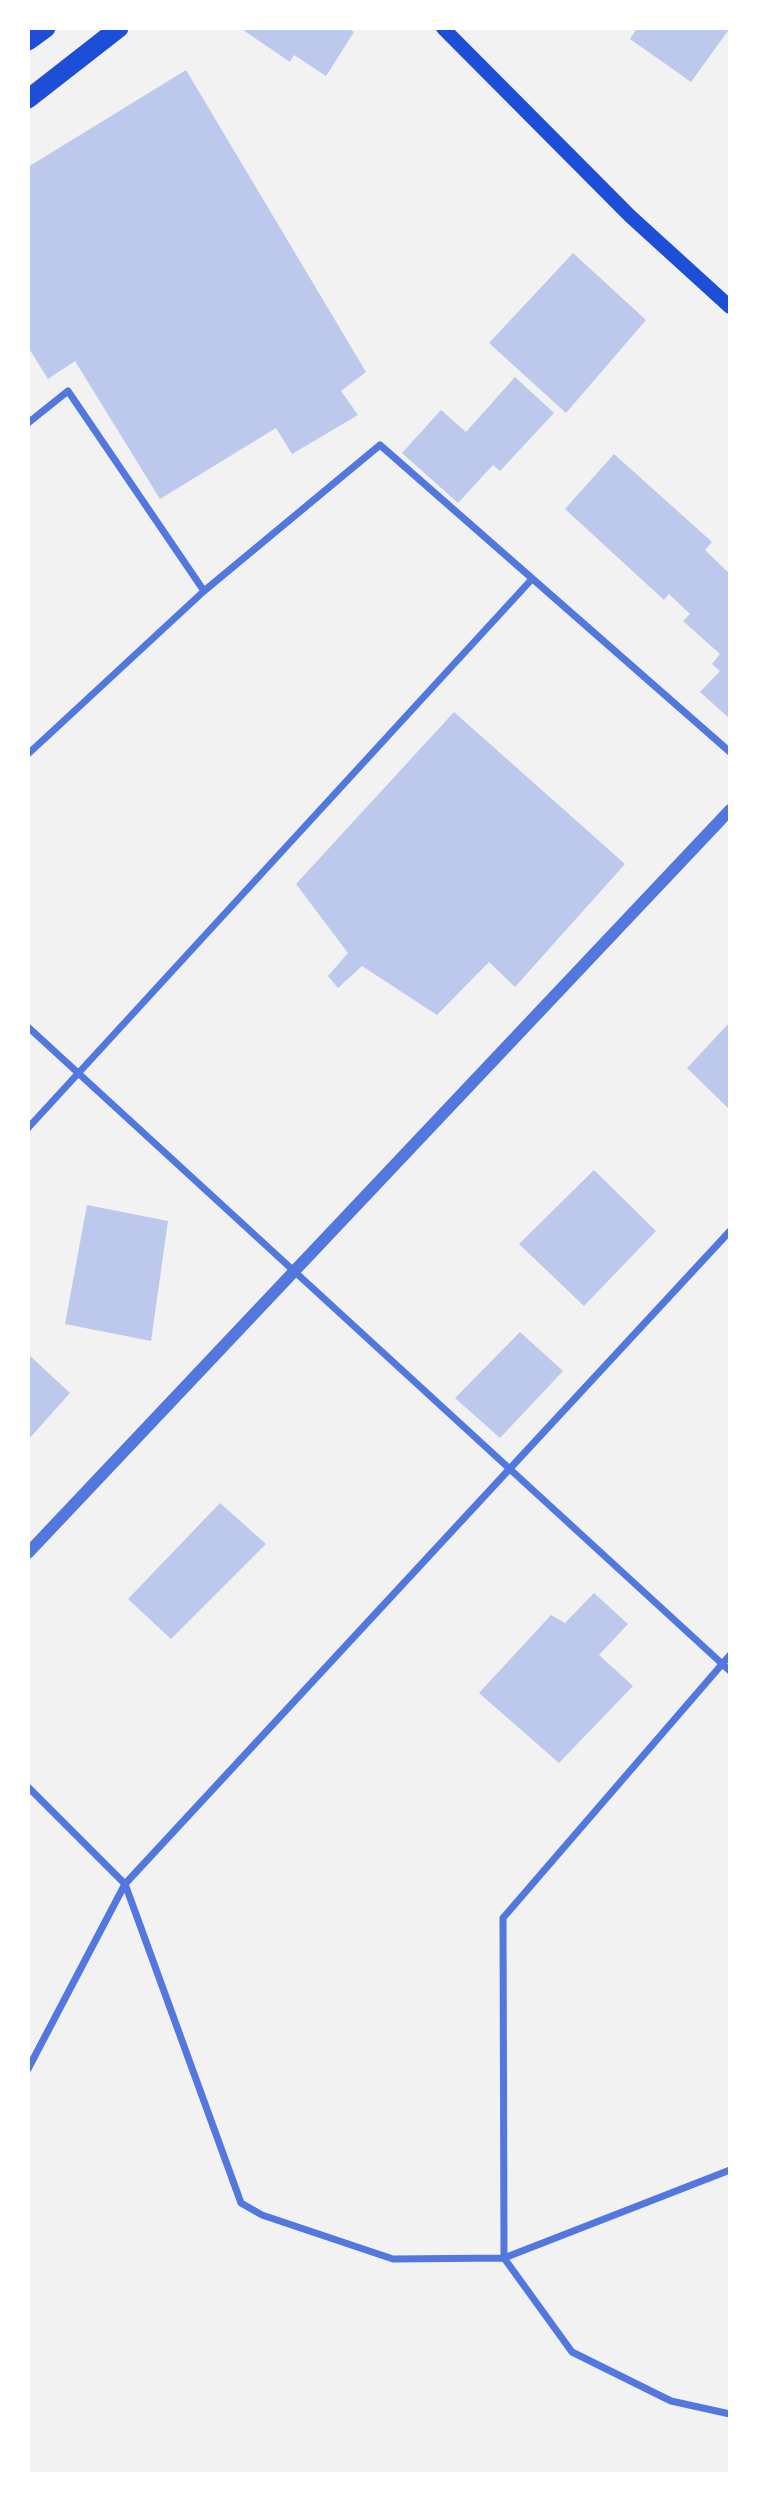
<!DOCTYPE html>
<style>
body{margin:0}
#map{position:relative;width:758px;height:2502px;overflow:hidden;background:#f2f2f2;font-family:"Exo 2",sans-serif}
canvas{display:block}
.frame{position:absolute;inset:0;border:30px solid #fff;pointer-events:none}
</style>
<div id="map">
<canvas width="758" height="2502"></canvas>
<div class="frame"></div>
</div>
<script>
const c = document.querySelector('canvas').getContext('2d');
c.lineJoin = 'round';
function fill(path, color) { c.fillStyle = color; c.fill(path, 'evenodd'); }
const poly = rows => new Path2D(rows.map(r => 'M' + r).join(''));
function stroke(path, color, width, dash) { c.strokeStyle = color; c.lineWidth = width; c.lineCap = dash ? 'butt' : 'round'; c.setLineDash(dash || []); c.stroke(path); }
fill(poly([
 [240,28,348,28,354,32,326,76,294,55,290,62],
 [637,28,730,28,691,82,630,39],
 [186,70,366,372,341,391,358,415,292,454,276,428,160,499,75,361,48,379,28,347,28,167],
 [573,253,646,320,566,413,489,343],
 [515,377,554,413,500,471,493,465,458,503,402,453,441,410,466,432],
 [614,454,712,542,705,550,730,574,730,719,700,692,720,671,712,664,720,654,683,621,690,614,669,594,664,600,565,509],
 [454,712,625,864,515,987,489,962,437,1015,362,966,338,988,328,976,348,953,296,884],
 [730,1022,730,1110,687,1068],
 [594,1170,656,1231,584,1306,519,1244],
 [87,1205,168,1221,151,1341,65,1324],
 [520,1332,563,1371,500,1438,455,1398],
 [28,1354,70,1393,28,1440],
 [220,1503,266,1544,171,1639,128,1599],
 [594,1593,628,1624,599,1655,633,1686,559,1763,479,1693,551,1615,565,1623]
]), '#bdc9ec');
stroke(poly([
 [28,423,68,391,204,591],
 [28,754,204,591,380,445,730,752],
 [28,1027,730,1671],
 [28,1128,532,579],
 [730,1655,503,1918,504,2258,572,2352,671,2401,730,2414],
 [28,1787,125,1884,241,2203,262,2215,393,2259,504,2258,730,2170],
 [28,2069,125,1884,730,1231]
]), '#5277de', 7);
stroke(poly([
 [28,1553,730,810]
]), '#5277de', 12);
stroke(poly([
 [443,28,630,216,730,307]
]), '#1d4ed8', 14);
stroke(poly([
 [28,41,46,28],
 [28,99,119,28]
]), '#1d4ed8', 19);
</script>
